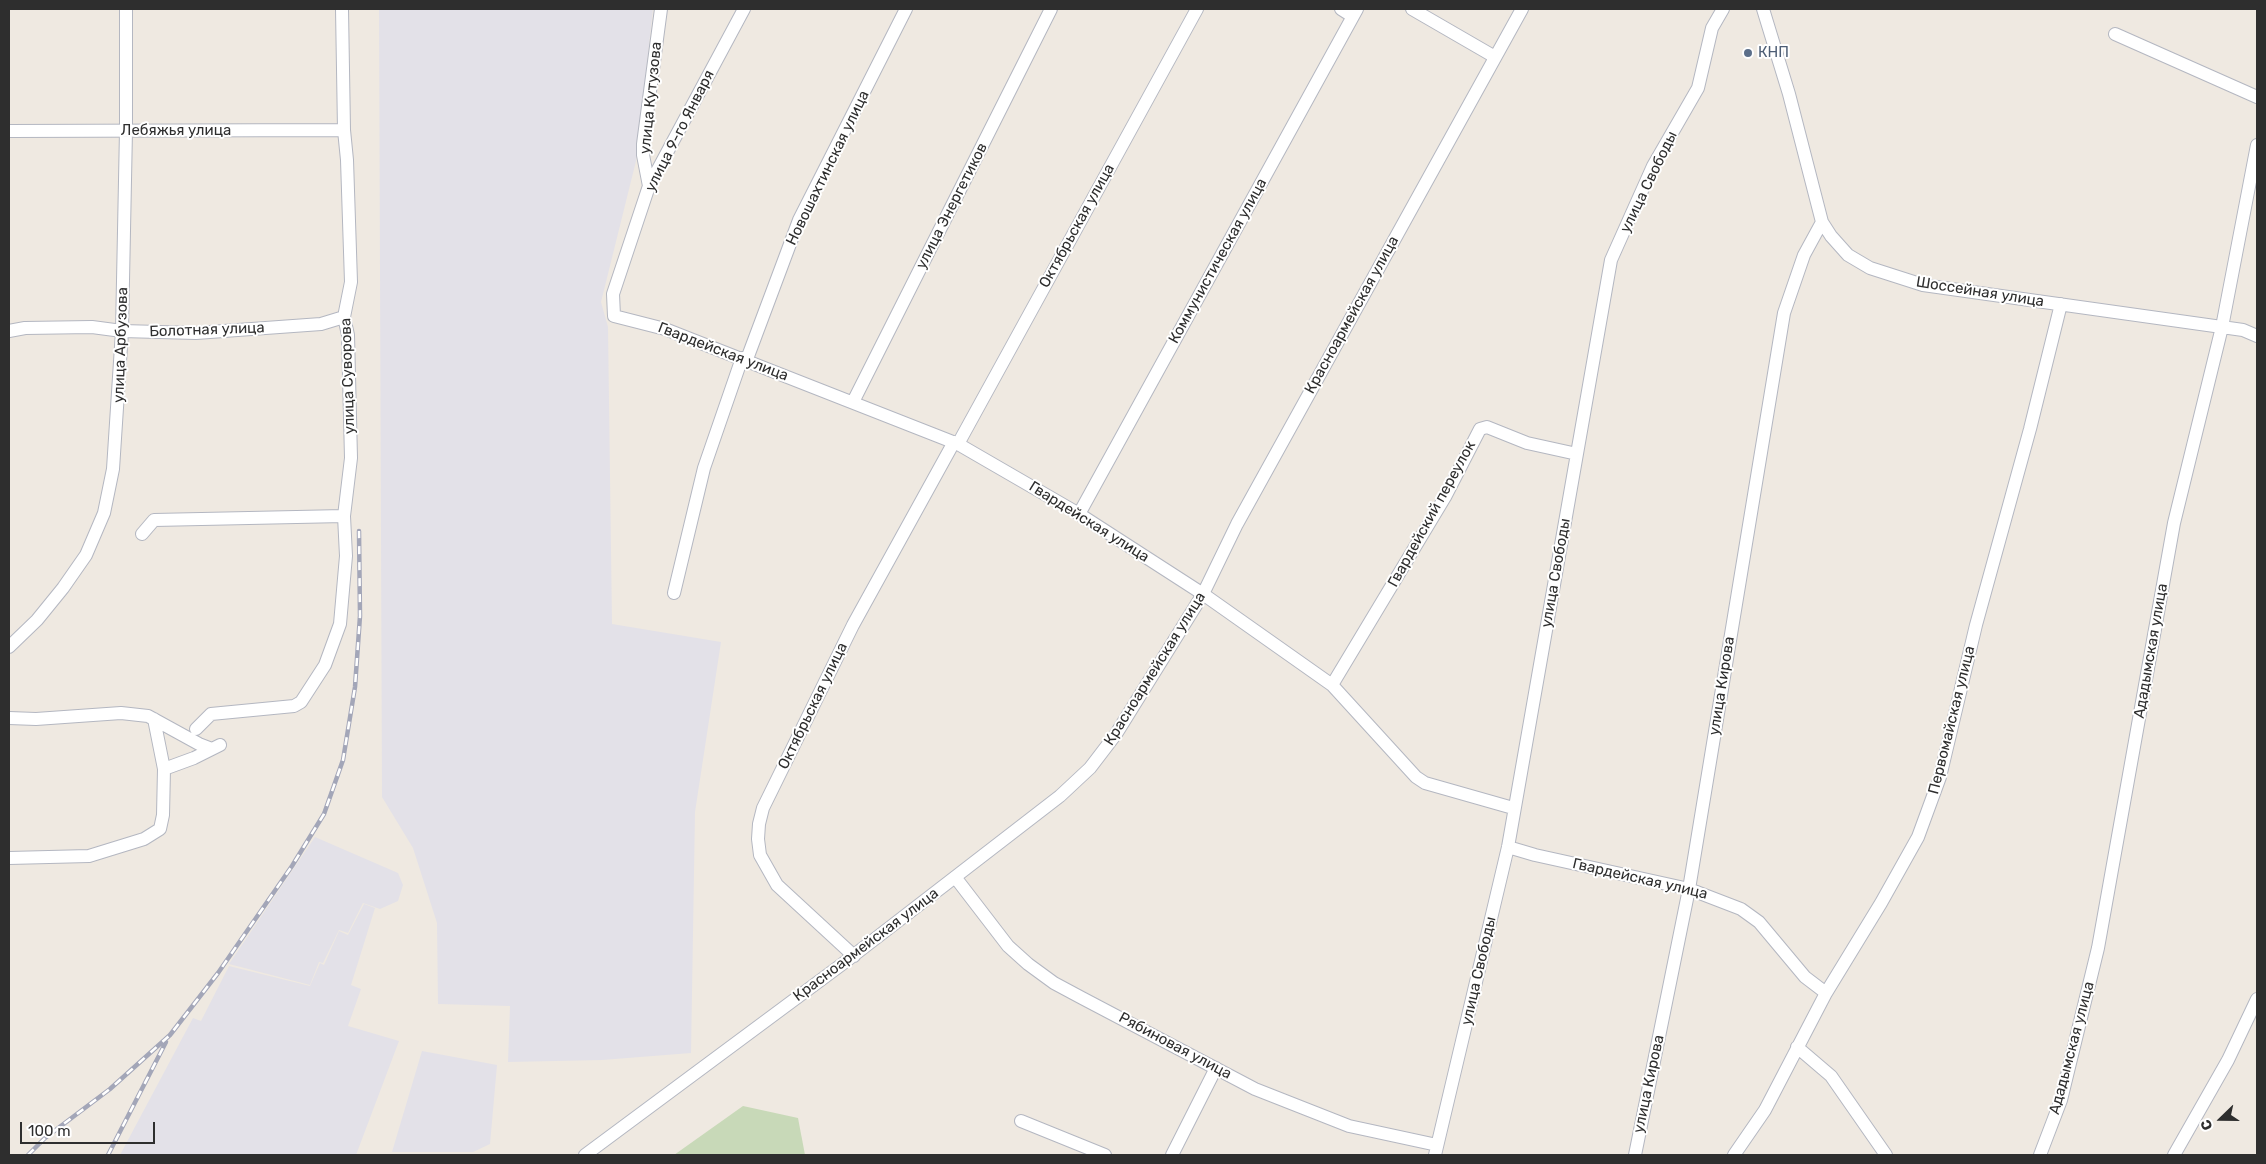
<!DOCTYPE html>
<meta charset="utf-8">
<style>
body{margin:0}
#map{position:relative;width:2266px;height:1164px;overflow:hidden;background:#efe9e1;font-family:Rubik,sans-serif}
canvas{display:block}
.frame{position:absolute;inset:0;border:10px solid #2e2e2e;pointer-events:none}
.north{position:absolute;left:2196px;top:1094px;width:50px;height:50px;-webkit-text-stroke:4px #fff;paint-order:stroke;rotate:248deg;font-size:14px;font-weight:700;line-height:20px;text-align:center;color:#2e2e2e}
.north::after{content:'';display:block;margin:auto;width:18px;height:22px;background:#2e2e2e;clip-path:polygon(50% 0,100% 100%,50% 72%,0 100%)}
.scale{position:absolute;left:20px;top:1122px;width:135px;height:22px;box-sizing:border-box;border:2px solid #2e2e2e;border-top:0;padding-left:6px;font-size:15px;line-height:18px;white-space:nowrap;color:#2e2e2e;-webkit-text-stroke:4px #fff;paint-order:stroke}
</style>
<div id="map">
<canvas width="2266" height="1164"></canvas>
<div class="frame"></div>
<div class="north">С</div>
<div class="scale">100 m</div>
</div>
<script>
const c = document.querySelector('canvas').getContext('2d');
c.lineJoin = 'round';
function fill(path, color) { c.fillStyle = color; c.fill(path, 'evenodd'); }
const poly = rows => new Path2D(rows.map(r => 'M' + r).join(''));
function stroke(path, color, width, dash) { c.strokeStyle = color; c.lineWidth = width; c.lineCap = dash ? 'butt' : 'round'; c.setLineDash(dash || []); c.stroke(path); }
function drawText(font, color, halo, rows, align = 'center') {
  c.font = font + ' Rubik,sans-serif'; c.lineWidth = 4; c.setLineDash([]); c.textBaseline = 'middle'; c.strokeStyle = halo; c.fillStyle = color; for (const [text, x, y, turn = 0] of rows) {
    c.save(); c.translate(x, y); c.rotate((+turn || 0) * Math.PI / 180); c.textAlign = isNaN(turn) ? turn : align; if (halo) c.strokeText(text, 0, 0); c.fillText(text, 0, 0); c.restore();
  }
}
fill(poly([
 [379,9,653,9,636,161,601,302,608,327,612,624,721,642,695,812,691,1053,602,1060,508,1062,510,1006,438,1004,437,923,413,848,382,797],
 [315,837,398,873,403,885,398,901,380,909,363,903,348,933,339,930,323,963,319,962,310,985,229,964],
 [364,904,375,908,351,985,361,989,348,1026,399,1041,356,1155,120,1155,193,1018,201,1021,229,966,310,986,320,963,324,965,339,931,348,935],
 [422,1051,497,1065,490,1144,473,1152,392,1152]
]), '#e3e1e8');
fill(poly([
 [743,1106,798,1118,805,1155,674,1155]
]), '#c8d9b8');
const minor = poly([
 [744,9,649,186,613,294,614,316,665,329,958,444,1079,514,1203,594,1332,685,1416,777,1425,783,1513,808],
 [1341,9,1352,16],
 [1412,9,1495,57],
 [1763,9,1789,94,1822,222,1831,236,1848,255,1870,268,1923,285,2243,330,2257,336],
 [2115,34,2257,97],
 [9,131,344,130],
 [649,186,643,155,643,144,661,9],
 [9,331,25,328,92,327,122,331,196,333,321,324,344,317],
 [747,359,799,220,906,9],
 [853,402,1051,9],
 [958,444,1197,9],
 [1079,514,1357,9],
 [142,534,154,520,344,516],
 [674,593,704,468,742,358],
 [9,647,37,620,63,588,86,555,104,513,113,469,122,331,126,130,126,9],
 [1332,685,1445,497,1480,429,1487,427,1527,443,1577,454],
 [9,718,36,719,121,713,148,716,199,744,212,749,220,745],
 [196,729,211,714,294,706,301,702,325,665,340,624,346,556,344,516,351,458,348,335,344,317,351,282,347,160,344,130,342,9],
 [164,769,194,758,212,749],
 [1508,847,1535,855,1689,889,1741,909,1759,922,1805,977,1826,993],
 [9,858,89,856,144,839,160,829,163,815,164,769,154,719],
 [955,877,1008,946,1028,964,1054,983,1082,998,1255,1089,1349,1126,1437,1145],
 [854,956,777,885,760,855,758,839,759,824,763,808,853,625,954,442],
 [1797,1047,1831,1076,1886,1155],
 [1021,1121,1105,1155],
 [585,1155,845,962,1060,796,1090,768,1116,734,1203,594,1237,524,1522,9],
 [1172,1155,1216,1068],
 [1435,1155,1508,847,1611,260,1653,166,1698,88,1712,28,1723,9],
 [1635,1155,1689,889,1784,313,1804,255,1822,222],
 [1734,1155,1765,1110,1826,993,1881,903,1918,837,1940,777,1976,625,2030,429,2061,304],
 [2040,1155,2061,1100,2098,948,2174,523,2222,327,2257,145],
 [2174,1155,2228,1060,2257,999]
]);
stroke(minor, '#b4b7c1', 14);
stroke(minor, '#fff', 12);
const rail = poly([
 [28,1155,45,1138,110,1089,170,1035,218,973,292,866,324,814,343,760,355,687,360,616,359,531],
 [108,1155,166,1042]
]);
stroke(rail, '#a3a6b8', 4.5);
stroke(rail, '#fff', 2.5, [8]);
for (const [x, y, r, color] of [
 [1748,53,5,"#5c6f8a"]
]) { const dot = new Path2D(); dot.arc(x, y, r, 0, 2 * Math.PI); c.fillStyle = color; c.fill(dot); stroke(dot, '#fff', 2); }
drawText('15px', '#4e5e75', '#fff', [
 ["КНП",1758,53]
], 'left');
drawText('15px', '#2e2e2e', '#fff', [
 ["улица Кутузова",651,98,-84],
 ["Лебяжья улица",176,131],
 ["улица 9-го Января",680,131,-63],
 ["Новошахтинская улица",828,168,-64],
 ["улица Свободы",1649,182,-64],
 ["улица Энергетиков",952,206,-63],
 ["Октябрьская улица",1077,226,-61],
 ["Коммунистическая улица",1218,261,-61],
 ["Шоссейная улица",1980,292,9],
 ["Красноармейская улица",1352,315,-61],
 ["Болотная улица",207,330,-2],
 ["улица Арбузова",121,345,-88],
 ["Гвардейская улица",723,352,21],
 ["улица Суворова",348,376,-92],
 ["Гвардейский переулок",1432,514,-61],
 ["Гвардейская улица",1089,522,32],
 ["улица Свободы",1556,573,-80],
 ["Ададымская улица",2151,651,-80],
 ["Красноармейская улица",1155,669,-58],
 ["улица Кирова",1722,686,-81],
 ["Октябрьская улица",813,706,-64],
 ["Первомайская улица",1952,720,-76],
 ["Гвардейская улица",1640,879,13],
 ["Красноармейская улица",866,945,-37],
 ["улица Свободы",1479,971,-77],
 ["Рябиновая улица",1175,1046,28],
 ["Ададымская улица",2072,1048,-75],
 ["улица Кирова",1649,1084,-78]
]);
</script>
